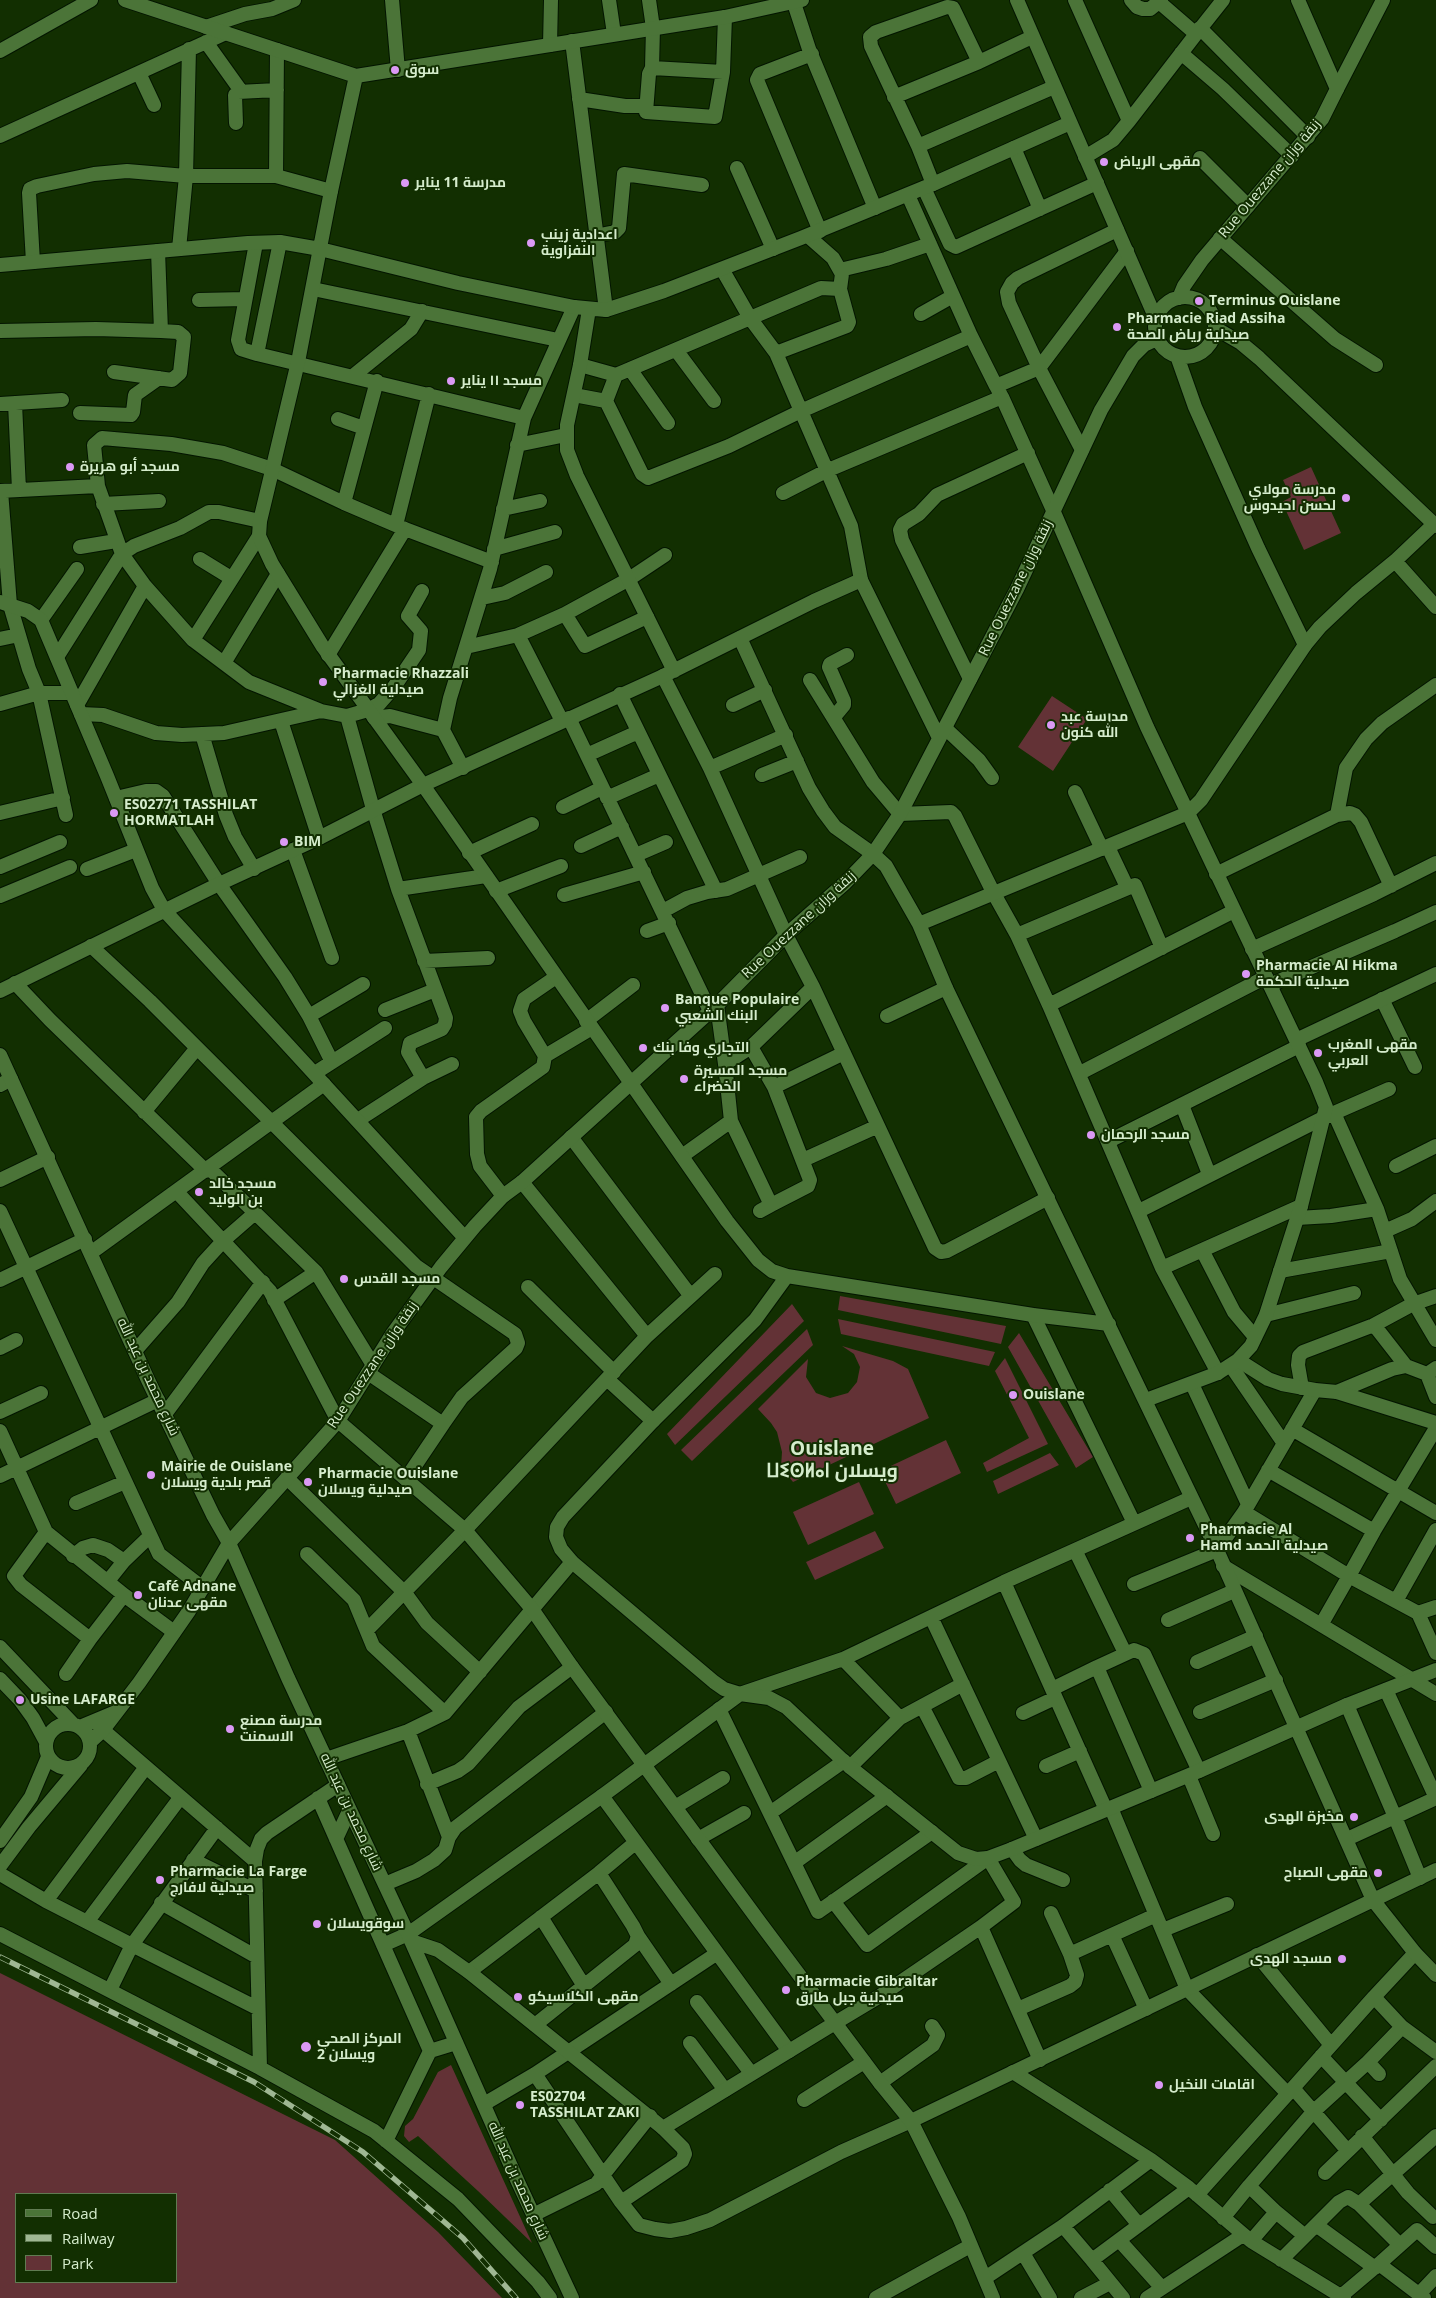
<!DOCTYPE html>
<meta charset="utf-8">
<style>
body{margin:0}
#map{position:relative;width:1436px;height:2298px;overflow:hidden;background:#122f01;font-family:"Open Sans",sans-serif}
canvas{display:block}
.legend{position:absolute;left:15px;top:2193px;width:162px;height:90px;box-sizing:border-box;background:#122f01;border:1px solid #607b52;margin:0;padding:6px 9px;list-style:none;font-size:15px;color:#d5eccc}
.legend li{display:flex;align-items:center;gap:10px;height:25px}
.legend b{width:25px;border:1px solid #607b52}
</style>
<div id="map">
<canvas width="1436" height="2298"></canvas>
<ul class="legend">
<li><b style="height:6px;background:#4b7438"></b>Road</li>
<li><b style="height:6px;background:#9fb793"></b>Railway</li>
<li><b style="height:14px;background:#633236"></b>Park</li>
</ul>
</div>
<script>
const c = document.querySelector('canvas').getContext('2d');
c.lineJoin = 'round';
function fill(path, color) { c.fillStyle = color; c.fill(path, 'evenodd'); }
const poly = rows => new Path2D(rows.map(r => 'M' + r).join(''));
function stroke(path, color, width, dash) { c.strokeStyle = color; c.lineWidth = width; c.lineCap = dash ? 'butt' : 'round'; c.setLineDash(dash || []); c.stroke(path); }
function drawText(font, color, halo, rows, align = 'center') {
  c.font = font + ' "Open Sans",Cairo,"Noto Sans Tifinagh",sans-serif'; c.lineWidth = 4; c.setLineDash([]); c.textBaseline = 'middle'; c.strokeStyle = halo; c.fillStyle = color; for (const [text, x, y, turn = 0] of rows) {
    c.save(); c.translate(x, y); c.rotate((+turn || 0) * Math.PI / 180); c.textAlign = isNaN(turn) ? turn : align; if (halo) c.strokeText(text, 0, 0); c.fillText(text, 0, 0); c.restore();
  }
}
fill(poly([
 [1311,467,1341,533,1304,550,1282,502,1291,497,1283,480],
 [1052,696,1087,719,1053,771,1018,747],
 [840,1296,1006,1326,1001,1344,838,1310],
 [792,1304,804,1321,675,1445,667,1434],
 [838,1319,995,1352,989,1366,841,1334],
 [807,1329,813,1345,692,1461,681,1450],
 [1019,1333,1093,1457,1076,1468,1008,1347],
 [842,1346,893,1361,908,1369,929,1418,793,1482,781,1467,782,1452,777,1432,771,1423,758,1409,808,1359,806,1377,816,1393,830,1398,848,1393,857,1382,860,1367,854,1354],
 [1005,1358,1048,1444,987,1472,983,1463,1029,1438,995,1371],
 [946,1440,961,1473,896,1504,880,1471],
 [1050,1453,1059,1465,998,1494,993,1481],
 [859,1482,874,1514,808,1545,793,1512],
 [875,1531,884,1548,815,1580,806,1562],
 [0,1973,335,2140,438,2232,502,2298,0,2298],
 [16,2194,176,2194,176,2282,16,2282],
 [451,2065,532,2243,478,2191,418,2136,409,2142,404,2136,405,2126,413,2119,438,2072]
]), '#633236');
const minor = poly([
 [392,0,398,70],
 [609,0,614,34],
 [649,0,653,28,652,68],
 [793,0,809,49,875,208],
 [1075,0,1129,121,1196,34,1159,2],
 [1131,0,1137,7,1143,9,1150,9,1161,0],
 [206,27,245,14,272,9,294,0],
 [1200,28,1308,137],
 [1196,34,1223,0],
 [572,41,606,310],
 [206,42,241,91],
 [550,45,551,0],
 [277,50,276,176,331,191],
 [0,51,91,0],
 [1181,53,1223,89,1292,156],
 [812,54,760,74,757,80,820,231],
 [723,72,652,68,649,74,646,112,715,117,723,72,725,17],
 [139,73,154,105],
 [1337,89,1383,0],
 [894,97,979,62,1032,37],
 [579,99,625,106,646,106],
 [236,123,235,95,238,92,277,90],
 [0,136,226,33],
 [918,146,1054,87],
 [1014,148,1040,209],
 [1085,157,1113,140,1129,121],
 [1200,158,1248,206],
 [737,168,773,249],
 [933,184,918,146,871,46,870,37,876,32,947,7,953,8,979,62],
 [924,188,950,244,956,247,1097,183],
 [908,195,971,336,996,386,1039,368,1009,303,1007,292,1012,283,1018,278,1117,230],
 [595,236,615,232,619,228,624,174,702,185],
 [808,236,833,258,842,274,840,289,849,322,847,326,776,353,801,411,971,336],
 [1220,238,1335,339,1376,365],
 [256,243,238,340,241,349,257,354,280,242],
 [179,249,186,176,189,49],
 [33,262,29,193,30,189,37,186,94,174,127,171,186,176,276,176],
 [722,269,750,318,776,353],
 [840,270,886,259,930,244],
 [313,289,558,340],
 [199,300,245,299],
 [921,314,953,296],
 [0,331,96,329,161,331],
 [676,350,714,401],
 [257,354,524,418],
 [580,365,616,375,821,288,840,289],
 [630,369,668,423],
 [114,372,172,380,180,373,184,337,178,332,161,331,158,251],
 [353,376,411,329,422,311],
 [377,381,344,503,405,529],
 [574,395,606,401,642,474,648,478,729,446,801,411,851,526,861,580],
 [1002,397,1053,510],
 [606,401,616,375],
 [15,403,19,490],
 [0,404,62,400],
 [80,413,131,415,133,412,135,395,159,378],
 [338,419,364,428],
 [517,445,566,435],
 [1082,450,1039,368,1127,251],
 [0,491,98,486],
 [1,491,10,605,29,669,39,693,72,693],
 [783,493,826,471,1002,397,996,386],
 [103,504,159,501],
 [503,509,540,501],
 [260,521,219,512,209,512,180,528,134,546,122,554,98,486,94,445,102,438,171,444,223,453,272,469,344,503],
 [396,525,429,394],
 [80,547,116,541],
 [494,549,555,532],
 [200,559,231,578],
 [1395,561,1436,607],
 [482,598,505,593,546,572],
 [565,614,585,646,647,617],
 [41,620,77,569],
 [518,635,562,721],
 [740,638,809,788,823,811,835,827,873,854],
 [0,639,19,635],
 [193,640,259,536],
 [1305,645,1320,627,1356,593,1395,561,1434,524],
 [466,647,518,635,565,614,629,579,665,555],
 [328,655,405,529,492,562],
 [57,657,122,554,145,586,193,640,249,682,321,711,347,716,368,710,379,704,394,687,419,650,421,631,408,616,422,591],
 [224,663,278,574],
 [663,676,710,768,786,935,813,987,935,1248,941,1252,947,1251,1048,1198],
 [970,679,902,540,900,530,903,524,919,514,937,495,1028,453],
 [810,680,873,782,900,814,951,812,955,816,993,892,1017,935,1049,1005,1162,1268,1218,1373],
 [620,694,716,891],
 [0,704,39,693,66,815],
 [77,705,145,586],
 [733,705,765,690],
 [81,714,103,715,156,733,182,735,224,733,321,711],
 [347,716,373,809,398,889,446,1018,445,1024,442,1029,410,1043,408,1052,423,1078,452,1064],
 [834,717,844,705,844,701,829,667,830,664,847,655],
 [374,718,390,716,443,730],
 [569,718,710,1011],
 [281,721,319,838],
 [945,728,979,760,992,778],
 [202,734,226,815,235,837,254,869],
 [587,755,638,732],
 [463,768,443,730,450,698,490,569,524,418,574,307],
 [710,768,786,735],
 [762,775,797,761],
 [1075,792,1102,849],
 [116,798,146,791,156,791,163,796,219,884,285,977,309,1016,332,1062],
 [607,798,659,775],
 [563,807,602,788],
 [0,813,63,798],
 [1337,815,1346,768,1366,739,1382,723,1436,685],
 [581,846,622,827],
 [1108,847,1127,887],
 [293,850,332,958],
 [469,853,532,824],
 [636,855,666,842],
 [0,867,60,842],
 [87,869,136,850],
 [1216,874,1337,815,1350,813,1355,815,1361,822,1391,886],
 [398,889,486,876],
 [496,891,561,866],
 [564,895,644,872],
 [0,896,70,867],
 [663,911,687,898,707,892,727,889,800,857],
 [647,931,669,923],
 [1017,935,1135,885,1162,948],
 [91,946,150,1001,416,1266,515,1334,518,1343,516,1348,462,1397,443,1424],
 [1252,949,1374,894,1436,863],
 [424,961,488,958],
 [556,977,524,999,520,1011,524,1021,545,1056,592,1028],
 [15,983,50,1020,206,1171],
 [1270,985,1395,931,1436,912],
 [1382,999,1415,1067],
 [717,1005,725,1064,751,1047,813,987],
 [1049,1005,1234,911],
 [385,1010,435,990],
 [309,1016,363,984],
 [887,1016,946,988],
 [586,1021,633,985],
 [751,1047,774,1087,810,1180,808,1186,771,1205],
 [725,1064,731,1121],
 [315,1073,385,1028],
 [1080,1073,1266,977],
 [0,1085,11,1079],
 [774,1087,844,1053],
 [1182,1105,1209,1174],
 [144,1112,197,1048],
 [1334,1113,1377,1209,1400,1279,1436,1340],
 [358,1120,423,1078],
 [571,1137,690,1295],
 [1109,1141,1299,1046],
 [682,1156,731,1121,771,1205,760,1211],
 [803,1160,878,1126],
 [1396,1166,1436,1146],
 [209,1168,316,1272,373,1365],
 [0,1180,48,1157],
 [522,1182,647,1336,715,1274],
 [177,1192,270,1291,338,1421],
 [503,1196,480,1166,477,1154,476,1117,481,1111,543,1067,545,1056],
 [0,1211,159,1554,203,1588],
 [1139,1211,1325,1117,1389,1089],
 [1297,1218,1331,1216,1377,1209],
 [1385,1231,1412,1219,1436,1201],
 [1202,1250,1234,1312,1255,1337],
 [92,1252,324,1084],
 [1162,1268,1301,1206],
 [1280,1271,1391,1251],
 [0,1280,85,1239],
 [528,1287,614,1372],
 [274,1300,316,1272],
 [1033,1315,1134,1523],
 [1266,1315,1354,1293],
 [0,1348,16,1340],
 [135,1351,178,1302,203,1263,224,1240,255,1213],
 [1231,1366,1283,1442],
 [1406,1366,1374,1325,1413,1304,1436,1296],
 [368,1373,443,1424,406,1479],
 [1427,1374,1436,1397],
 [607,1379,653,1421],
 [1192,1384,1248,1504],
 [1302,1388,1298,1365,1299,1356,1303,1352,1374,1325],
 [1337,1392,1392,1369,1406,1366,1427,1374,1436,1368],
 [0,1412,41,1393],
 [165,1414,263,1282],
 [1292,1429,1436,1513],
 [0,1431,46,1532,124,1595],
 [1268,1470,1374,1531,1436,1428],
 [0,1476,158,1400],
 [287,1478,405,1593,427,1623,480,1672],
 [76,1503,125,1482],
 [1244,1512,1349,1576,1374,1531],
 [46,1532,14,1576,21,1585,90,1639,66,1674],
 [1075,1550,1125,1653],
 [307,1554,354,1600,373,1646,445,1713],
 [73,1556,83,1548,93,1545,108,1550,124,1561],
 [1223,1566,1436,1694],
 [108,1581,124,1561,150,1536],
 [1004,1582,1106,1810],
 [1134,1584,1217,1550,1244,1512,1315,1390],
 [1396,1601,1436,1530],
 [1418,1613,1436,1607],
 [931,1617,1036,1839],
 [1168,1620,1234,1591],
 [1321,1625,1349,1576,1418,1613,1436,1653],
 [367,1630,465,1530,647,1336],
 [90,1639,124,1595,174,1632],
 [843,1659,900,1718,963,1684],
 [1197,1662,1256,1636],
 [1097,1667,1134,1650,1144,1654,1199,1771],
 [1052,1689,1097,1667,1151,1791],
 [1386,1690,1436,1798],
 [740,1694,843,1659,1004,1582,1191,1498],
 [1347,1705,1395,1817,1436,1798],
 [922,1706,959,1778,966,1778,999,1761],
 [719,1709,818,1912,932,1832],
 [1200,1712,1276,1680],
 [1023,1713,1055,1698],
 [103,1730,255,1861],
 [408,1731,449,1837],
 [326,1759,408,1731,445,1713,572,1562],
 [1046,1766,1080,1751],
 [850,1767,900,1718],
 [1189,1776,1213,1834],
 [427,1784,458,1771,468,1764,519,1707,572,1667],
 [602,1796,789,2051],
 [318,1798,430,2051,386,2141],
 [675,1807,723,1778],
 [1111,1808,1187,1989,1288,2094],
 [770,1813,844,1761],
 [217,1828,132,1945,257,2008],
 [336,1839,349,1811],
 [698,1839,744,1813],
 [1347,1839,1395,1817,1420,1878],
 [1012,1849,1020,1860,1026,1865,1063,1880],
 [193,1860,256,1891],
 [794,1863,887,1796],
 [0,1874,46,1901,146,1767],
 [385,1884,416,1871,434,1860,445,1850,449,1837,455,1828,606,1712],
 [46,1901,132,1945,110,1990],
 [833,1901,867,1945,988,1858,1014,1902,981,1927,1040,2060],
 [161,1903,257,1957],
 [1051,1913,1070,1954,1156,1915],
 [541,1917,584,1986],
 [87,1922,180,1798],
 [1163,1930,1227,1904],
 [0,1934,260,2068,374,2131,458,2199,538,2282,550,2298],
 [1112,1935,1146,2009],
 [638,1936,671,1984],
 [383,1945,408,1934],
 [1415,1953,1374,1997,1402,2027,1436,2052],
 [1257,1955,1331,2045],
 [469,1972,599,1873,635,1843],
 [697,2002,751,2073],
 [1018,2009,1070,1986,1075,1982,1077,1975,1070,1954],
 [835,2023,880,1996,981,1927],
 [535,2025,635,1945,638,1936,633,1926,599,1873],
 [690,2043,725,2090],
 [430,2051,456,2043],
 [1321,2056,1381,2120],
 [1368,2062,1379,2074],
 [260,2068,255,1861,257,1849,261,1839,267,1833,338,1785],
 [1013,2072,1151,2160],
 [535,2074,621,2202,639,2225,655,2229,670,2231,686,2228,710,2220,841,2152,911,2121],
 [880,2083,933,2045,938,2035,932,2026],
 [804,2100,864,2062],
 [484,2104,535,2074,716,1954],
 [1362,2136,1408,2193,1433,2217],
 [1347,2150,1293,2088,1374,1997],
 [1325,2173,1436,2066],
 [1249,2186,1313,2112,1368,2062,1402,2027],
 [1110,2190,1139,2225],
 [1197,2195,1293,2088],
 [621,2202,682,2161,685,2154,683,2148,663,2128],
 [1359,2204,1436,2136],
 [533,2215,596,2184,650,2116],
 [1223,2218,1249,2186,1276,2212,1305,2236],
 [1316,2225,1375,2268],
 [1063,2226,1092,2260,1189,2188],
 [1119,2240,1162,2288],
 [1251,2241,1276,2212],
 [1023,2253,1050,2298],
 [1092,2260,1123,2298],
 [1281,2260,1339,2202,1348,2197,1359,2204,1400,2245],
 [1379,2264,1417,2230,1436,2247],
 [985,2278,1063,2226,1151,2160,1189,2188,1251,2241,1344,2298],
 [1419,2294,1436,2276],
 [1341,2296,1379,2264,1424,2298],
 [876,2298,970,2246],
 [1081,2298,1110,2283],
 [1147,2298,1243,2235]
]);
const tertiary = poly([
 [125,0,356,76,725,17,802,0],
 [1017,0,1156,319],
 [356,76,331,191,298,362,260,521,259,536,272,564,323,647,423,785,727,1221,758,1260,772,1271,787,1276,1033,1315,1109,1324],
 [0,265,248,243,280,242,320,249,458,283,574,307,606,310,664,291,801,238,933,184,1070,123],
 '1155 327a30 30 0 1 1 60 0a30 30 0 1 1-60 0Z',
 [1179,298,1184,286,1202,260,1322,119,1337,89,1298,0],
 [589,309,580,365,567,425,567,450,577,476,674,671],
 [1215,328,1241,343,1259,358,1436,526],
 [1053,510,1147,727,1316,1082,1326,1107,1301,1206,1266,1315,1251,1346,1238,1360,1218,1373,1146,1400],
 [0,602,28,611,41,620,107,776,152,888,164,910,465,1238],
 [873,854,886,866,919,924,946,988,1217,1550,1373,1900,1415,1953,1436,1975],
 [919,924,1188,813,1201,800,1305,645,1258,548,1195,407,1177,356],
 [0,991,219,884,319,838,423,785,663,676,814,601,861,580,939,738],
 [1296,1040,1436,974],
 [0,1055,148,1380,213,1515,229,1543,288,1678,408,1934,518,2182,572,2298],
 [787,1276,755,1320,653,1421,563,1517,557,1527,556,1537,561,1549,572,1562,714,1682,724,1689,740,1694,769,1698,786,1707,850,1767,958,1853,976,1859,988,1858,1012,1849,1199,1771,1347,1705,1436,1670],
 [1238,1360,1268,1379,1282,1384,1315,1390,1337,1392,1436,1423],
 [338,1421,465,1530,532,1609,572,1667,761,1924,880,2083,911,2121,959,2217,993,2298],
 [0,1647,73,1724],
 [0,1679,20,1700,33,1718,46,1742],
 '46 1746a22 22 0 1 1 44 0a22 22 0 1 1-44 0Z',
 [80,1727,116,1712],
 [90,1742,103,1730,139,1683,189,1611,229,1543,338,1421,393,1333,441,1267,475,1226,503,1196,522,1182,717,1005,786,935,845,883,873,854,900,814,1017,589,1101,410,1133,356,1144,345,1157,339],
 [0,1841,31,1797,48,1757],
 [0,1866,29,1827,81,1765],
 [408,1934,602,1796,740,1694],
 [411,1941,438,1950,469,1972,663,2128,835,2023],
 [911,2121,1436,1870]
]);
stroke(minor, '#031500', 16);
stroke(tertiary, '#031500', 16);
stroke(minor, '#4b7438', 14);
stroke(tertiary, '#4b7438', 14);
const rail = poly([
 [0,1957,254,2082,363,2152,463,2238,516,2298]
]);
stroke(rail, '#9fb793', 5.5);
stroke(rail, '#122f01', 4, [11]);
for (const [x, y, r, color] of [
 [395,70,5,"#db99f5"],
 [1104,162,5,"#db99f5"],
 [405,183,5,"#db99f5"],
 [531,243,5,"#db99f5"],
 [1199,301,5,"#db99f5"],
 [1117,327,5,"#db99f5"],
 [451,381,5,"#db99f5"],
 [70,467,5,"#db99f5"],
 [1346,498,5,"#db99f5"],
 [323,682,5,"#db99f5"],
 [1051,725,5,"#db99f5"],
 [114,813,5,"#db99f5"],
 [284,842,5,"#db99f5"],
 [1246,974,5,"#db99f5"],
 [665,1008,5,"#db99f5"],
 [643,1048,5,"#db99f5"],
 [1318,1053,5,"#db99f5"],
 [684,1079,5,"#db99f5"],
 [1091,1135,5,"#db99f5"],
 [199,1192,5,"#db99f5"],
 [344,1279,5,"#db99f5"],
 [1013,1395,5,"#db99f5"],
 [151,1475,5,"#db99f5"],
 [308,1482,5,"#db99f5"],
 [1190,1538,5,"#db99f5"],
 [138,1595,5,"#db99f5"],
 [20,1700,5,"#db99f5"],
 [230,1729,5,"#db99f5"],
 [1354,1817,5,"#db99f5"],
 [1378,1873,5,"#db99f5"],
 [160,1880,5,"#db99f5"],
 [317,1924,5,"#db99f5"],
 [1342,1959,5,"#db99f5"],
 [786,1990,5,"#db99f5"],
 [518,1997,5,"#db99f5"],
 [306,2047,6,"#db99f5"],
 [1159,2085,5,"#db99f5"],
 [520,2105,5,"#db99f5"]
]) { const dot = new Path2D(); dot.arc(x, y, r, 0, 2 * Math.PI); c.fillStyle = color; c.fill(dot); stroke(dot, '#122f01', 2); }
drawText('bold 14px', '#d5eccc', '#122f01', [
 ["سوق",405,70],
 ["مقهى الرياض",1114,162],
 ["مدرسة 11 يناير",415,183],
 ["اعدادية زينب",541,235],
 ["النفزاوية",541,251],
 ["Terminus Ouislane",1209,301],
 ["Pharmacie Riad Assiha",1127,319],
 ["صيدلية رياض الصحة",1127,335],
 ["مسجد ١١ يناير",461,381],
 ["مسجد أبو هريرة",80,467],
 ["مدرسة مولاي",1336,490,"right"],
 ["لحسن احيدوس",1336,506,"right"],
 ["Pharmacie Rhazzali",333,674],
 ["صيدلية الغزالي",333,690],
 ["مدرسة عبد",1061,717],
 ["الله كنون",1061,733],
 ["ES02771 TASSHILAT",124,805],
 ["HORMATLAH",124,821],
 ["BIM",294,842],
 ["Pharmacie Al Hikma",1256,966],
 ["صيدلية الحكمة",1256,982],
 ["Banque Populaire",675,1000],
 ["البنك الشعبي",675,1016],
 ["مقهى المغرب",1328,1045],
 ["العربي",1328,1061],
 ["التجاري وفا بنك",653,1048],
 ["مسجد المسيرة",694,1071],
 ["الخضراء",694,1087],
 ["مسجد الرحمان",1101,1135],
 ["مسجد خالد",209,1184],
 ["بن الوليد",209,1200],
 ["مسجد القدس",354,1279],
 ["Ouislane",1023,1395],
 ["Mairie de Ouislane",161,1467],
 ["قصر بلدية ويسلان",161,1483],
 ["Pharmacie Ouislane",318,1474],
 ["صيدلية ويسلان",318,1490],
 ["Pharmacie Al",1200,1530],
 ["Hamd صيدلية الحمد",1200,1546],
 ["Café Adnane",148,1587],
 ["مقهى عدنان",148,1603],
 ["Usine LAFARGE",30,1700],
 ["مدرسة مصنع",240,1721],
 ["الاسمنت",240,1737],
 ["مخبزة الهدى",1344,1817,"right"],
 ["Pharmacie La Farge",170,1872],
 ["صيدلية لافارج",170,1888],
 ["مقهى الصباح",1368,1873,"right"],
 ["سوقويسلان",327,1924],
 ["مسجد الهدى",1332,1959,"right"],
 ["Pharmacie Gibraltar",796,1982],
 ["صيدلية جبل طارق",796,1998],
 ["مقهى الكلاسيكو",528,1997],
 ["المركز الصحي",317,2039],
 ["ويسلان 2",317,2055],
 ["اقامات النخيل",1169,2085],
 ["ES02704",530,2097],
 ["TASSHILAT ZAKI",530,2113]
], 'left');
drawText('14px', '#d5eccc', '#122f01', [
 ["Rue Ouezzane زنقة وزان",1270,179,-50],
 ["Rue Ouezzane زنقة وزان",1016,588,-64],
 ["Rue Ouezzane زنقة وزان",799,925,-43],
 ["Rue Ouezzane زنقة وزان",373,1365,-56],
 ["شارع محمد بن عبد الله",148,1377,65],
 ["شارع محمد بن عبد الله",351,1812,65],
 ["شارع محمد بن عبد الله",518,2181,66]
]);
drawText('bold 19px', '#d5eccc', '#122f01', [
 ["Ouislane",832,1450],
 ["ⵡⵉⵙⵍⴰⵏ ويسلان",832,1472]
]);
</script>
